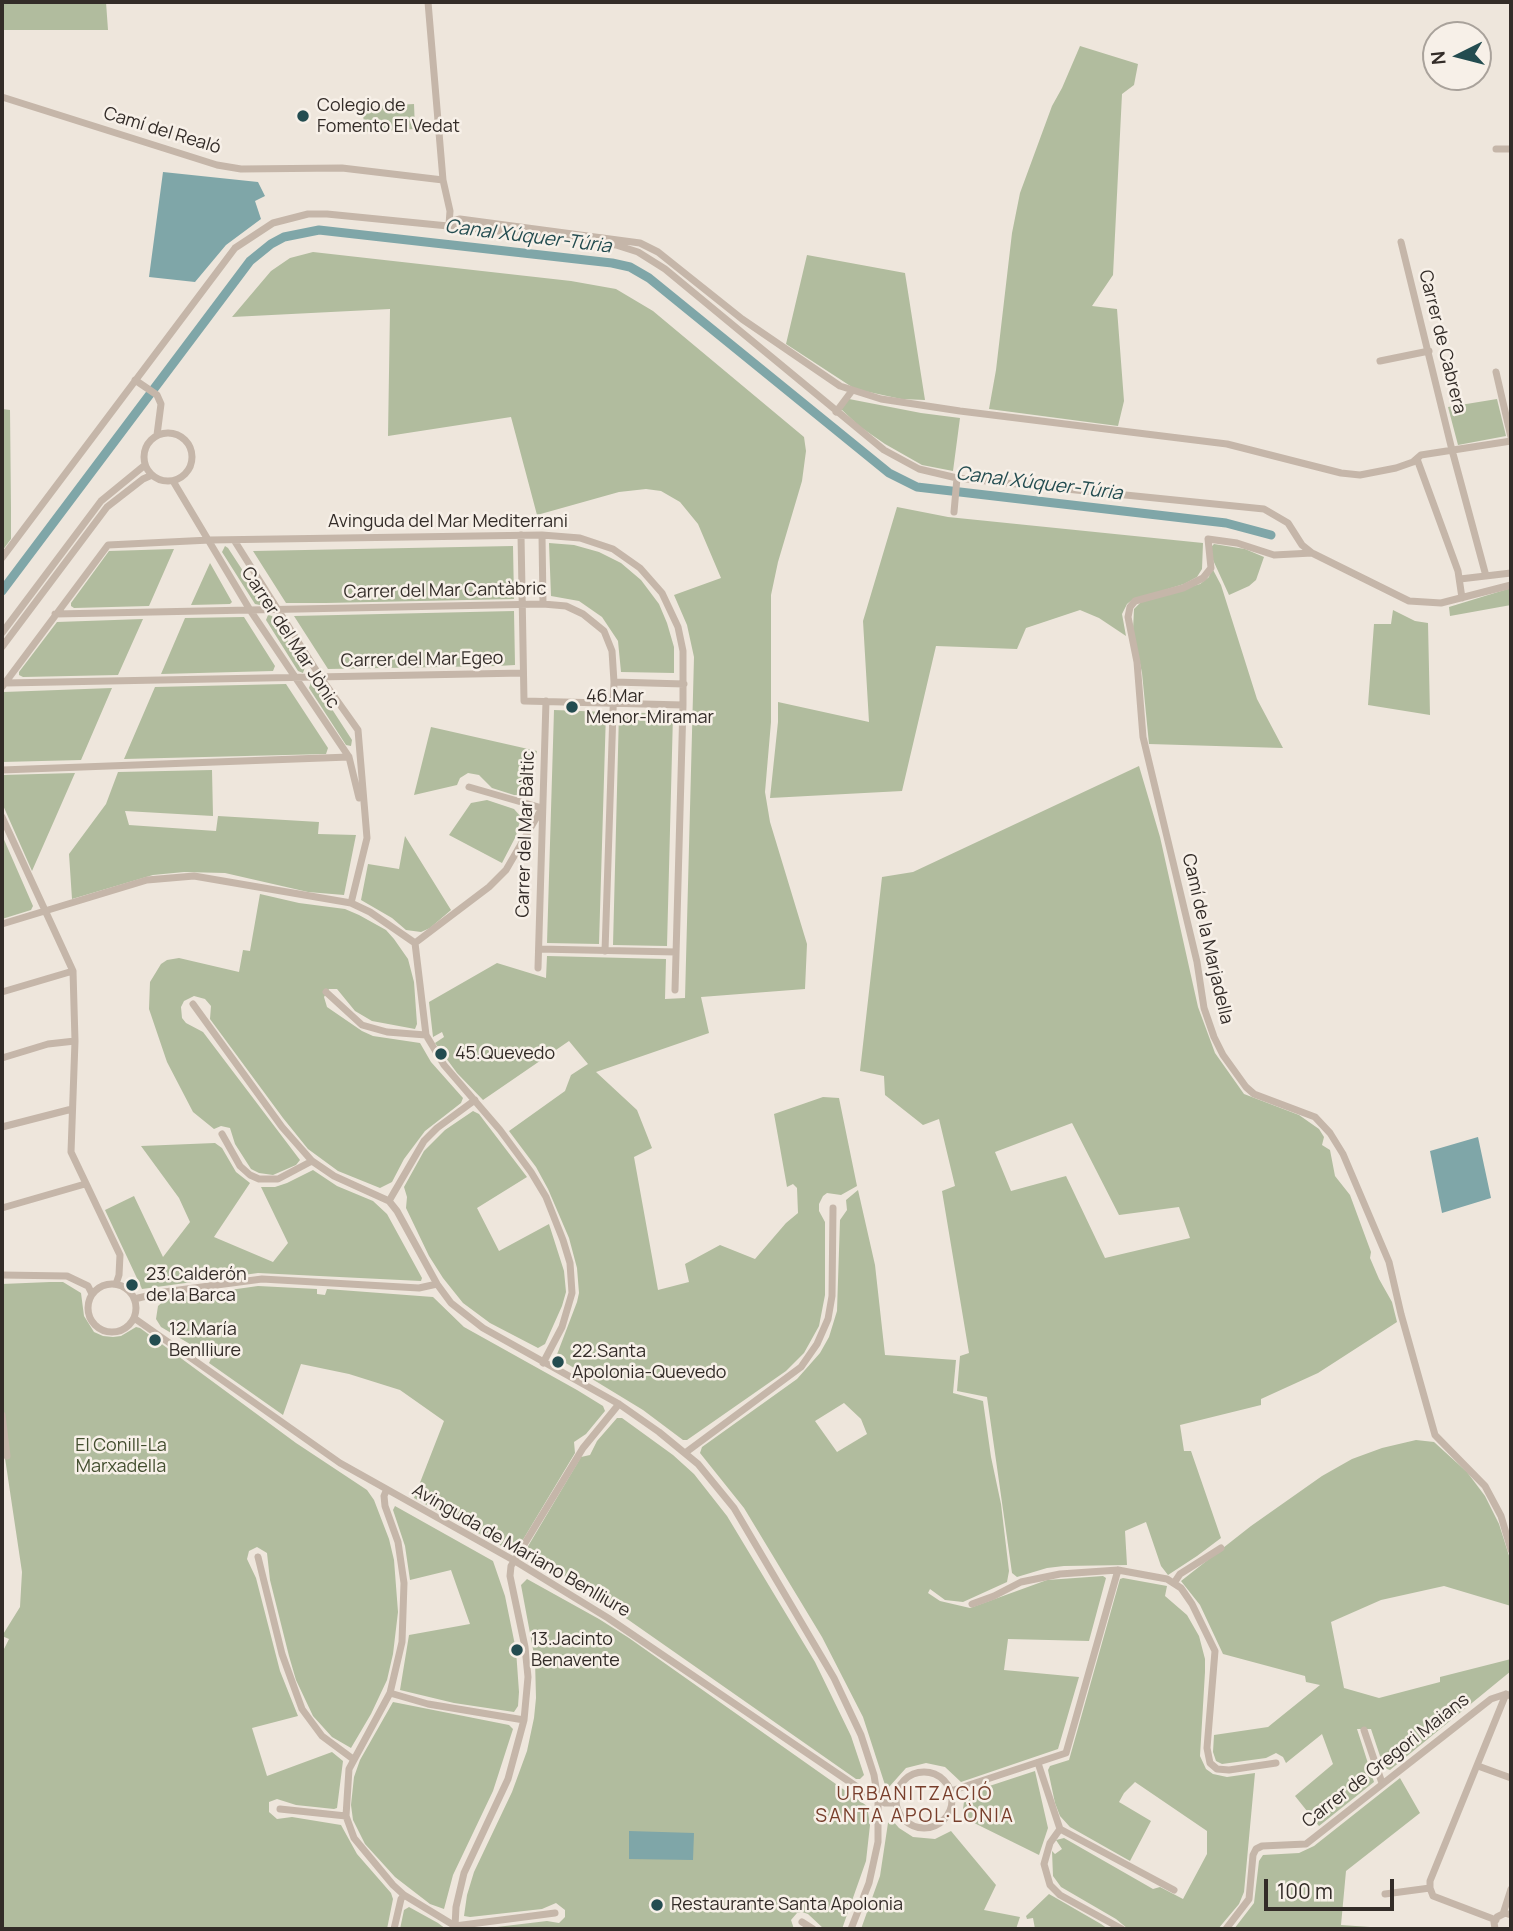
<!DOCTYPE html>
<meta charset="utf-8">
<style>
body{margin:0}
#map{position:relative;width:1513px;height:1931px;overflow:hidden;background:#eee6dc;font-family:Manrope,sans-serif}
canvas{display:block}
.frame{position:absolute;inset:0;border:4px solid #332c28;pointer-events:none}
.north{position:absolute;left:1422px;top:21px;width:70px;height:70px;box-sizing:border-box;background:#f7f0e8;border:2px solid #a9a29b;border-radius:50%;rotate:264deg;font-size:19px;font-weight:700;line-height:28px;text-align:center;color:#332c28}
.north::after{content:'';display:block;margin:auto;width:24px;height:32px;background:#234c50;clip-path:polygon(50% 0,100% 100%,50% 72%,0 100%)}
.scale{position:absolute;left:1264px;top:1879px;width:130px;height:32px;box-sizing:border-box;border:4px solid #332c28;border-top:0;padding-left:9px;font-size:21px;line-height:24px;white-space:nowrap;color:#332c28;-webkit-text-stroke:5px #f7f0e8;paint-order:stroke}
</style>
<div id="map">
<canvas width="1513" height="1931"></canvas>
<div class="frame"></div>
<div class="north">N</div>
<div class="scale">100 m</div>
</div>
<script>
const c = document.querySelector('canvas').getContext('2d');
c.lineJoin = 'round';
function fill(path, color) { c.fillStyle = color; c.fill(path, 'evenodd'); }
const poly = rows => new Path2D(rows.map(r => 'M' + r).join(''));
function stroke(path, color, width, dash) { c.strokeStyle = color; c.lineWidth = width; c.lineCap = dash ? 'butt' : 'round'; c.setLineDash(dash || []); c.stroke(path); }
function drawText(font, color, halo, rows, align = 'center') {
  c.font = font + ' Manrope,sans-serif'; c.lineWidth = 5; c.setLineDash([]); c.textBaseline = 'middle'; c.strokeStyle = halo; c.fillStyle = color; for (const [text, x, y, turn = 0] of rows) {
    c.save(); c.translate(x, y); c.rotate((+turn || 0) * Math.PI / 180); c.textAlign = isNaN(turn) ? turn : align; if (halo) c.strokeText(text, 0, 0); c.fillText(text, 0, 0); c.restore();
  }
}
fill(poly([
 [2,2,106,2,108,30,2,30],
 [1080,46,1138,64,1134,85,1122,94,1113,275,1092,306,1117,309,1124,401,1118,426,989,409,996,370,1012,233,1020,193,1052,106,1062,88],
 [414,104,415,129,364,132,363,107],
 [313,252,571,281,616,289,653,311,804,437,806,451,802,481,778,562,771,595,771,722,765,792,770,822,807,944,805,989,701,997,709,1033,596,1072,637,1110,652,1148,634,1157,658,1290,689,1282,685,1264,720,1245,755,1259,786,1223,798,1213,797,1188,793,1184,787,1187,774,1114,823,1097,839,1098,857,1186,841,1195,827,1193,823,1196,819,1204,819,1211,825,1222,825,1295,819,1326,804,1353,786,1371,687,1440,683,1440,643,1410,556,1357,577,1302,579,1293,577,1268,569,1238,548,1189,536,1167,509,1131,565,1091,571,1075,588,1064,569,1041,483,1100,457,1073,435,1043,444,1037,442,1032,433,1037,429,1002,497,963,546,978,547,956,666,959,665,999,685,998,694,657,687,625,674,595,721,578,698,524,680,502,661,491,646,489,619,492,537,515,511,417,388,436,390,309,232,317,271,271,290,258],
 [807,255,905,273,925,400,901,399,855,389,786,344],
 [849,399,921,413,960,418,953,471,922,465,885,444,859,426,841,409],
 [1497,399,1506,436,1458,445,1448,407],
 [2,409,10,410,11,508,11,539,2,551],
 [897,507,948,517,1203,543,1202,569,1197,577,1184,584,1132,600,1127,604,1122,614,1126,636,1099,618,1080,610,1026,628,1017,649,936,646,902,791,770,798,778,722,778,702,869,722,863,621],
 [549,543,574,545,599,552,621,563,641,580,659,604,667,623,674,647,674,673,621,672,618,641,602,617,579,601,551,596],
 [1214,544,1245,549,1264,557,1256,580,1249,586,1229,595,1213,560,1211,547],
 [225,546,228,548,262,600,260,605,255,604,222,552],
 [513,546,514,599,326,603,286,603,253,551],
 [174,549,149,606,74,608,71,606,71,603,109,551],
 [210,563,232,602,230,604,191,605],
 [1211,566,1221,585,1257,699,1283,748,1149,744,1142,673,1133,630,1134,609,1142,601,1200,584,1209,577],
 [1511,588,1511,605,1450,616,1449,607],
 [1393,610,1415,621,1428,623,1430,715,1368,705,1374,624,1391,624],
 [514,611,515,665,497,666,328,669,294,616],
 [268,615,272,616,305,667,303,673,298,671,266,620],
 [244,617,275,666,273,671,161,674,185,618],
 [143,619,118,675,23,677,19,675,19,672,57,622],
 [311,682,315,683,352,740,351,746,346,745,309,688],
 [286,684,328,748,326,754,124,759,155,687],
 [112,688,81,760,2,762,2,695,4,692],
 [554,710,606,712,599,944,547,943],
 [619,712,673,714,667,946,613,945],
 [431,727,537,751,527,789,522,795,514,795,492,788,479,775,468,773,460,778,457,785,414,795],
 [1139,766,1160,837,1198,1007,1215,1053,1244,1094,1299,1115,1319,1129,1324,1137,1322,1145,1330,1150,1335,1176,1350,1195,1371,1252,1370,1258,1379,1279,1392,1302,1397,1322,1318,1373,1261,1399,1261,1405,1180,1425,1184,1451,1191,1451,1221,1538,1197,1556,1168,1575,1161,1566,1146,1522,1125,1531,1127,1565,1064,1566,1047,1568,1017,1577,1012,1573,987,1397,957,1391,960,1356,969,1353,942,1191,955,1186,939,1119,923,1125,885,1095,884,1076,860,1071,882,877,913,872],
 [1072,1123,1119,1215,1179,1207,1190,1238,1105,1258,1066,1176,1011,1191,995,1152],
 [212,770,213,816,125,811,129,825,216,831,218,816,319,822,318,834,356,835,344,895,308,892,225,873,184,872,153,875,72,899,69,854,106,804,118,772],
 [75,773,54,821,32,871,2,803,2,775],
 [487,800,514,809,521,817,516,836,502,863,449,835,471,803],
 [2,835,33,906,31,910,2,919],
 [405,836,451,910,430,928,421,932,406,930,392,918,361,900,368,864,399,869],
 [260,894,299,903,345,909,359,915,386,930,394,939,408,959,414,982,417,1024,415,1029,372,1021,355,1011,337,989,329,989,324,997,327,1007,362,1031,373,1036,420,1043,431,1062,463,1098,461,1103,425,1131,404,1159,392,1182,380,1188,338,1171,308,1149,283,1118,210,1019,211,1006,205,999,194,996,184,1001,181,1007,182,1018,186,1023,203,1032,300,1160,296,1165,273,1175,259,1173,251,1169,235,1144,230,1128,221,1126,214,1129,193,1112,167,1062,149,1009,150,982,161,964,167,960,179,958,239,972,243,950,250,951],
 [473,1111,479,1114,527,1177,477,1208,499,1251,549,1224,564,1271,566,1292,562,1306,545,1344,538,1348,490,1323,463,1303,443,1278,429,1256,406,1208,407,1197,404,1187,424,1151,445,1130],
 [215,1143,222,1148,236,1172,250,1183,214,1237,273,1262,288,1243,261,1187,275,1187,287,1183,313,1170,337,1186,373,1201,387,1214,422,1278,421,1281,258,1273,142,1289,105,1210,134,1196,163,1257,190,1222,179,1198,141,1146],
 [858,1190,875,1265,885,1355,956,1360,953,1393,983,1401,991,1457,1001,1504,1009,1571,1007,1582,963,1602,945,1600,930,1589,928,1593,940,1601,970,1608,1047,1580,1103,1576,1106,1578,1089,1641,1008,1639,1004,1670,1079,1677,1058,1749,961,1782,945,1767,926,1763,906,1768,889,1787,886,1788,863,1717,822,1637,744,1508,700,1453,702,1447,797,1379,820,1353,829,1337,837,1311,840,1220,847,1210,846,1200],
 [844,1403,861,1419,867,1434,837,1452,815,1421],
 [50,1282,63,1282,81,1293,84,1316,94,1332,103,1336,113,1337,121,1336,136,1327,140,1328,296,1443,367,1490,374,1500,389,1539,394,1560,398,1612,393,1654,387,1680,371,1714,351,1748,332,1737,313,1716,296,1680,289,1656,270,1580,267,1553,257,1547,249,1551,247,1559,256,1578,280,1671,298,1716,252,1728,267,1776,332,1752,343,1761,337,1808,334,1809,296,1805,277,1799,269,1802,269,1812,277,1819,292,1817,341,1825,357,1854,391,1893,393,1899,387,1929,2,1929,2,1653,9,1639,2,1636,20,1607,22,1572,2,1438,2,1284],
 [258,1286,317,1289,317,1294,325,1295,327,1289,433,1297,464,1327,577,1390,603,1406,605,1411,586,1434,574,1442,575,1453,521,1543,514,1550,507,1549,414,1498,444,1421,400,1390,349,1374,301,1364,283,1415,209,1363,212,1357,161,1327,156,1319,158,1306,166,1299],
 [617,1418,622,1418,673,1455,694,1474,727,1516,815,1662,851,1736,864,1775,860,1779,856,1779,620,1614,622,1609,614,1605,612,1608,604,1604,604,1599,526,1554,527,1548,581,1457,590,1455,597,1441],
 [1416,1440,1434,1442,1467,1472,1485,1496,1499,1524,1511,1562,1511,1606,1444,1586,1381,1600,1331,1622,1344,1688,1379,1698,1440,1682,1440,1677,1511,1659,1511,1671,1390,1770,1384,1768,1371,1729,1357,1729,1374,1782,1319,1826,1295,1796,1333,1764,1322,1734,1286,1763,1283,1757,1276,1753,1266,1758,1222,1764,1216,1761,1213,1752,1214,1735,1268,1727,1320,1685,1306,1682,1305,1676,1223,1654,1200,1605,1181,1581,1251,1526,1322,1476,1352,1459,1382,1448],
 [395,1506,493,1561,505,1596,516,1650,519,1692,518,1706,514,1712,454,1703,400,1690,409,1635,470,1624,451,1570,410,1580,405,1546,393,1510],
 [1123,1578,1167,1586,1165,1596,1187,1615,1199,1636,1205,1659,1205,1672,1200,1756,1206,1769,1213,1774,1227,1777,1255,1773,1244,1892,1239,1904,1218,1929,1128,1929,1116,1919,1061,1887,1053,1876,1052,1851,1055,1854,1062,1849,1056,1840,1064,1838,1153,1889,1160,1887,1183,1899,1207,1854,1207,1831,1135,1782,1124,1793,1119,1802,1151,1821,1130,1861,1070,1827,1060,1816,1055,1803,1048,1770,1050,1766,1069,1760,1120,1579],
 [527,1579,599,1619,629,1638,867,1806,870,1825,866,1861,842,1929,824,1929,808,1914,802,1912,797,1913,791,1920,794,1929,480,1929,547,1921,559,1923,565,1917,565,1910,556,1903,542,1909,470,1917,464,1916,467,1895,474,1872,512,1792,527,1751,534,1718,536,1698,535,1660,521,1585],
 [393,1702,509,1725,513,1729,493,1791,453,1875,444,1909,430,1904,395,1877,365,1844,353,1820,351,1805,354,1777,360,1760],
 [1035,1771,1048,1828,1039,1855,962,1817,965,1794],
 [1400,1778,1420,1813,1346,1871,1341,1925,1399,1929,1234,1929,1254,1903,1259,1861,1263,1855,1299,1853,1314,1846],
 [892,1820,899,1828,913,1837,935,1839,951,1831,996,1885,984,1910,1020,1917,1016,1929,861,1929,880,1876,888,1823],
 [1049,1894,1101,1924,1108,1929,1035,1929,1033,1918,1027,1919,1026,1916],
 [409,1907,438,1923,446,1929,400,1929,404,1910]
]), '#b1bc9e');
fill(poly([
 [163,172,258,182,265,196,255,201,261,219,226,245,195,282,149,277],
 [1478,1137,1491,1198,1442,1213,1430,1151],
 [629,1831,694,1833,693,1860,629,1859]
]), '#7fa6a8');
stroke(poly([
 [2,591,250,261,271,244,284,237,319,230,612,263,630,267,649,278,889,473,917,487,1226,523,1271,535]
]), '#7fa6a8', 9);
stroke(poly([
 [428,2,443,180,450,211,449,225],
 [2,97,217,165,241,169,342,168,443,180],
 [1496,149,1511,149],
 [448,226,452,221,460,219,640,243,658,252,742,319,840,386,881,399,960,411,1227,444,1341,473,1360,475,1396,468,1413,462,1421,455,1511,441],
 [1401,242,1452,450,1486,576],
 [1380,361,1429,351],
 [1496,372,1511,437],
 [135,380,157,395,161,404,157,435],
 [836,412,851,392],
 '144 457a24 24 0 1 1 48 0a24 24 0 1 1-48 0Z',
 [1417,459,1458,571,1462,598],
 [173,481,250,610,349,757,359,798],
 [954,512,957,478],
 [521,535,524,701,683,705],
 [542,535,543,604],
 [234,540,321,678,358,730,367,838,351,903],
 [1312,553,1274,555,1237,543,1208,539,1211,568,1203,578,1183,588,1135,601,1130,607,1128,617,1137,662,1143,737,1197,962,1204,1008,1214,1037,1223,1055,1246,1087,1254,1094,1315,1117,1330,1133,1343,1154,1389,1262,1401,1314,1435,1435,1485,1486,1501,1516,1511,1550],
 [2,558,235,248,273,223,308,214,327,214,569,238,616,245,638,252,665,269,884,450,919,469,957,478,1264,509,1288,523,1302,545,1312,553,1409,601,1441,603,1511,585],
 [1460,579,1511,573],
 [55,614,543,604,566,606,583,614,604,631,612,651,614,682,605,951],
 [2,633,101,501,145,465],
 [2,647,107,507,143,479,152,475],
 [614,682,684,684],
 [5,683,523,673],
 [2,687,108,545,210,540,542,535,580,538,613,549,640,568,662,593,678,627,683,651,683,705,675,990],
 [2,770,349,757],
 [469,787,542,808,506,870,489,887,415,943,426,1035,444,1065,500,1130,531,1172,546,1197,563,1240,570,1263,572,1293,562,1327,543,1363],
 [2,817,73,971,75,1041,71,1152,120,1255,119,1275,116,1284],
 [2,924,147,880,194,876,351,903,370,912,415,943],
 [539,949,676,952],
 [538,968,546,701],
 [2,992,73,971],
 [326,992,362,1025,387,1032,426,1035],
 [193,1004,282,1127,312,1161,334,1176,389,1201,397,1211,437,1284,451,1303,483,1328,619,1404,659,1432,698,1464,734,1508,834,1678,861,1735,874,1775,878,1800,878,1842,869,1883,851,1929],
 [2,1058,48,1044,75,1041],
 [2,1127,72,1109],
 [222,1134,240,1166,250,1175,259,1179,278,1179,312,1161],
 [389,1201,424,1141,437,1128,475,1100],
 [2,1208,85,1184],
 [2,1275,67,1276,88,1286,92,1294],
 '88 1308a24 24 0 1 1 48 0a24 24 0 1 1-48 0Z',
 [134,1299,164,1292,262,1279,419,1288,437,1284],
 [134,1318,340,1463,515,1561,608,1618,872,1797,885,1803,895,1803],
 [2,1415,7,1456],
 [685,1453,801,1367,817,1344,828,1319,832,1296,833,1208],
 [386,1491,384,1496,385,1506,398,1542,404,1583,402,1642,390,1693,349,1769,346,1816,354,1838,393,1885,404,1895,455,1926,456,1929],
 [258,1557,282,1654,302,1709,322,1736,353,1759],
 [1174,1583,1180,1574,1221,1548],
 [972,1604,994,1596,1021,1582,1060,1574,1118,1570,1167,1579,1181,1588,1192,1604,1215,1651,1207,1748,1210,1763,1217,1769,1229,1770,1276,1763],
 [390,1693,428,1704,524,1720],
 [1364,1730,1382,1783],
 [1038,1763,1060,1829,1050,1843,1044,1864,1050,1885,1060,1895,1122,1929],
 [1478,1766,1511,1778],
 '896 1800a28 28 0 1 1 56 0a28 28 0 1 1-56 0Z',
 [951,1791,1066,1753,1118,1570],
 [280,1809,346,1816],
 [1060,1829,1174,1890],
 [1430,1888,1430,1881,1506,1694],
 [1430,1888,1433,1896,1496,1920],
 [1385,1894,1430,1888],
 [1503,1914,1511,1889],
 [802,1922,813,1929],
 [455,1926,456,1907,464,1873,508,1779,524,1720,528,1677,525,1647,510,1576,511,1566,583,1448,619,1404],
 [455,1926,555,1913],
 [394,1929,401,1899,404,1895],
 [1226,1929,1249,1899,1253,1855,1256,1849,1262,1846,1306,1844,1491,1699,1506,1694,1511,1696],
 [1495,1929,1494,1922,1497,1917,1505,1913,1511,1915]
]), '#c5b6a9', 7);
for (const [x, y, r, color] of [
 [303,116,7,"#234c50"],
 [572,707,7,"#234c50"],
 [441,1054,7,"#234c50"],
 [132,1285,7,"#234c50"],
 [155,1340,7,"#234c50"],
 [558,1362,7,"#234c50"],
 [517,1650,7,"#234c50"],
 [657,1905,7,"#234c50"]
]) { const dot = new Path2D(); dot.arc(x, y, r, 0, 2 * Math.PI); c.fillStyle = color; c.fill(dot); stroke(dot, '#f7f0e8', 2.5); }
drawText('18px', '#332c28', '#f7f0e8', [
 ["Colegio de",317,106],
 ["Fomento El Vedat",317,127],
 ["46.Mar",586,697],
 ["Menor-Miramar",586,718],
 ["45.Quevedo",455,1054],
 ["23.Calderón",146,1275],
 ["de la Barca",146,1296],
 ["12.María",169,1330],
 ["Benlliure",169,1351],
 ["22.Santa",572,1352],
 ["Apolonia-Quevedo",572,1373],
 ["13.Jacinto",531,1640],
 ["Benavente",531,1661],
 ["Restaurante Santa Apolonia",671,1905]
], 'left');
drawText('18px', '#332c28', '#f7f0e8', [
 ["Camí del Realó",162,131,17],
 ["Carrer de Cabrera",1442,342,76],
 ["Avinguda del Mar Mediterrani",448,522],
 ["Carrer del Mar Cantàbric",445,591,-1],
 ["Carrer del Mar Jònic",290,638,57],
 ["Carrer del Mar Egeo",422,660,-1],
 ["Carrer del Mar Bàltic",526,834,-88],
 ["Camí de la Marjadella",1207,939,77],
 ["Avinguda de Mariano Benlliure",521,1551,30],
 ["Carrer de Gregori Maians",1386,1761,-38]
]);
drawText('18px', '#434e2f', '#f7f0e8', [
 ["El Conill-La",121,1446],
 ["Marxadella",121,1467]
]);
drawText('italic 19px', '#234c50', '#f7f0e8', [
 ["Canal Xúquer-Túria",528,237,7],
 ["Canal Xúquer-Túria",1039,484,7]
]);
c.letterSpacing = '2px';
drawText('19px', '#783e2b', '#f7f0e8', [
 ["URBANITZACIÓ",915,1795],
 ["SANTA APOL·LÒNIA",915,1817]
]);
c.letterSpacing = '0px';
</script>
